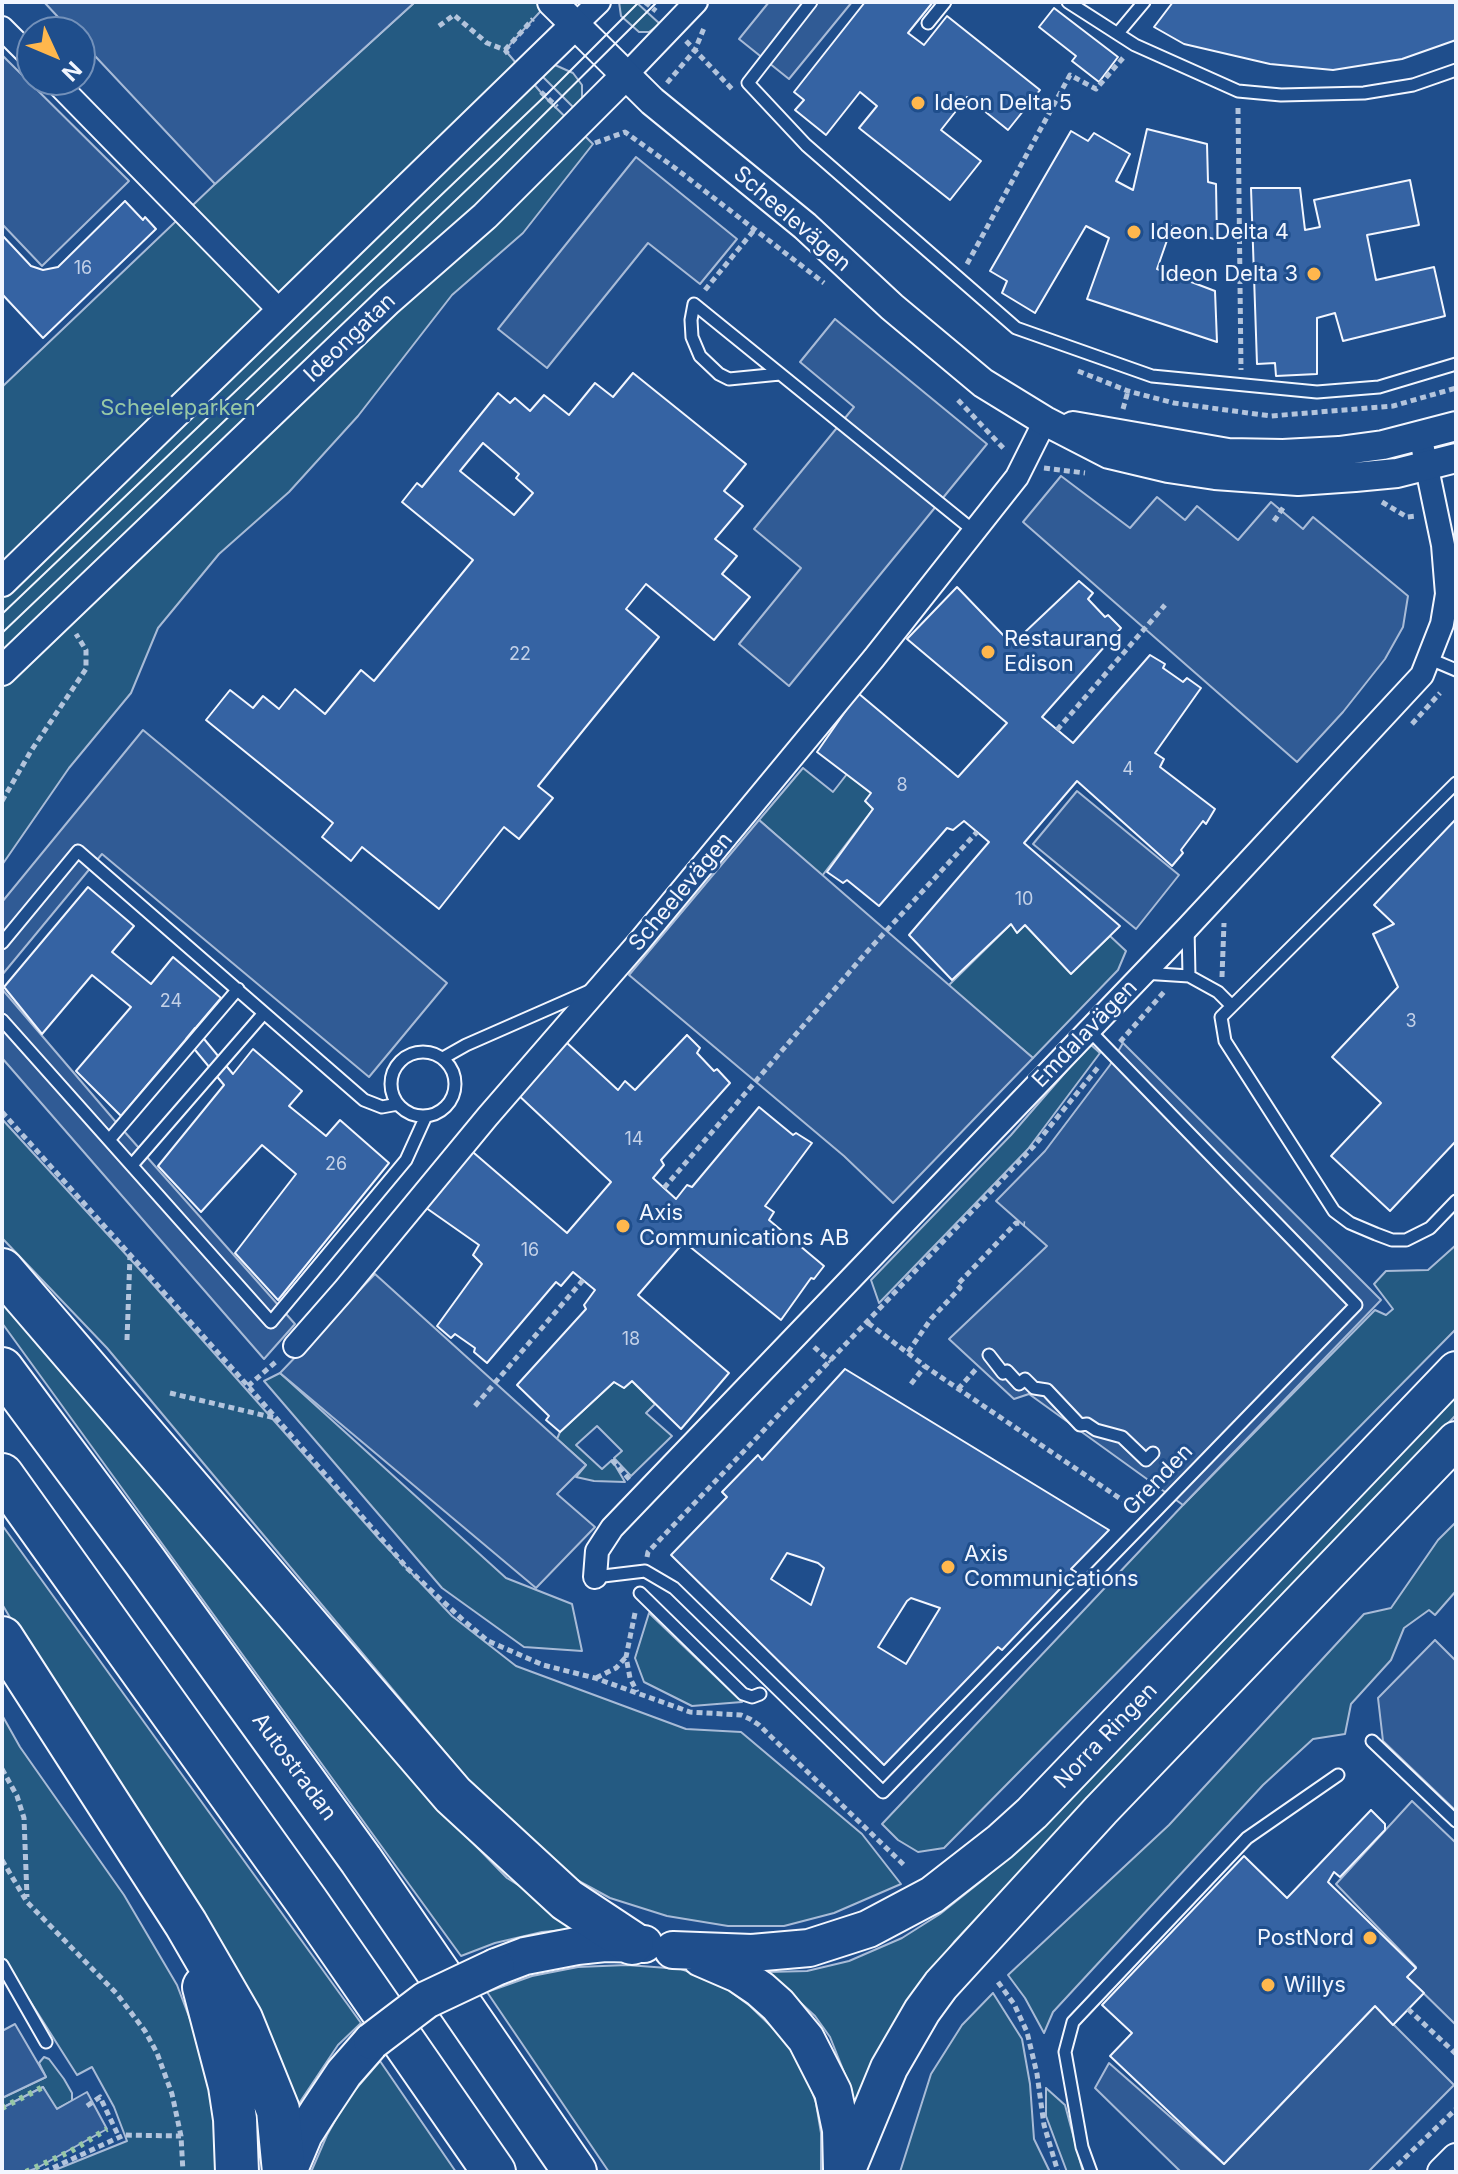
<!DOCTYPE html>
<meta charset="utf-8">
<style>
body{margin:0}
#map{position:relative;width:1458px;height:2174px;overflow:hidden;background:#1f4e8c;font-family:Inter,sans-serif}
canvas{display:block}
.frame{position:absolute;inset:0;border:4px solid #f2f6ff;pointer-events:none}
.north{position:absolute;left:16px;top:16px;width:80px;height:80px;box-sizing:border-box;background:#1f4e8c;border:2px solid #7391ba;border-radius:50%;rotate:134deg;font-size:22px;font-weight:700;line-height:32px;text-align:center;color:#f2f6ff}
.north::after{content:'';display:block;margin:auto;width:28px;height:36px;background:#ffb74d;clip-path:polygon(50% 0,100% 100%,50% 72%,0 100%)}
</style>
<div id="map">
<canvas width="1458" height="2174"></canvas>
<div class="frame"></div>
<div class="north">N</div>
</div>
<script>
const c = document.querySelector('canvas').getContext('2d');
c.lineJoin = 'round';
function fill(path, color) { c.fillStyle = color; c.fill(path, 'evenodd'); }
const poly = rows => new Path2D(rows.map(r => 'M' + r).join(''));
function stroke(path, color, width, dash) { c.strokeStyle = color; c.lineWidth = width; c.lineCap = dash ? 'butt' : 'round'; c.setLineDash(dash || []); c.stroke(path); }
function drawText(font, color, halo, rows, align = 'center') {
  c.font = font + ' Inter,sans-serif'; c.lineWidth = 6; c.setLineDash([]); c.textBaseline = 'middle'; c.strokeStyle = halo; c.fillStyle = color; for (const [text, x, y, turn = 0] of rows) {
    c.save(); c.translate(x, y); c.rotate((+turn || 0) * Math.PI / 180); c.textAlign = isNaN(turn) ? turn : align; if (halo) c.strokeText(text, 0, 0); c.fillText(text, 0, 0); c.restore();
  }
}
const green = poly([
 [415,2,549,2,505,50,544,96,593,144,523,233,452,295,358,416,289,492,219,554,158,628,131,693,69,768,2,865,2,387,215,184,415,2],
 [619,2,636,2,660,24,649,32,639,32,621,16,619,2],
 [555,65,573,73,582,85,582,101,575,109,540,74,555,65],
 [803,768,833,792,847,774,871,793,873,809,822,876,759,820,803,768],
 [1011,924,1017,932,1025,925,1071,973,1110,936,1126,951,1118,970,1033,1058,948,986,1011,924],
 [1090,1044,1100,1053,1028,1149,879,1303,871,1280,1011,1135,1090,1044],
 [2,1119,142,1272,380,1540,452,1616,516,1666,686,1729,741,1732,862,1834,901,1884,834,1913,784,1926,728,1926,667,1916,610,1898,566,1874,475,1788,107,1348,2,1238,2,1119],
 [1456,1245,1456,1329,944,1848,918,1852,898,1840,882,1824,1183,1505,1375,1310,1386,1315,1393,1309,1374,1284,1386,1271,1428,1270,1456,1245],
 [2,1286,438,1807,507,1878,586,1928,542,1932,495,1943,461,1956,2,1323,2,1286],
 [280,1373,506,1578,572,1604,582,1651,524,1647,442,1588,264,1381,280,1373],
 [632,1381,655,1404,646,1413,672,1436,631,1476,614,1458,622,1451,597,1426,576,1445,602,1469,612,1460,625,1482,594,1481,576,1477,586,1465,557,1439,560,1432,614,1382,624,1388,632,1381],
 [1456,1393,1456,1415,1152,1731,954,1942,921,1985,855,2113,848,2082,830,2037,815,2016,767,1972,807,1971,849,1961,902,1938,940,1914,984,1879,1043,1825,1456,1393],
 [1456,1522,1456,1591,1435,1615,1429,1610,1404,1628,1391,1660,1351,1704,1345,1734,1313,1739,1263,1785,1053,2012,1044,2033,1025,1998,1008,1975,1169,1825,1364,1614,1391,1608,1438,1540,1456,1522],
 [2,1525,361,2023,338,2045,298,2105,2,1604,2,1525],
 [649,1613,742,1702,692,1706,644,1682,635,1658,649,1613],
 [2,1715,20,1747,124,1895,177,1985,212,2077,219,2172,50,2172,127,2141,114,2107,92,2067,77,2075,2,1957,2,1715],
 [627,1965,681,1969,719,1983,750,2006,776,2031,802,2063,816,2103,821,2133,821,2172,609,2172,487,1992,532,1976,578,1967,627,1965],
 [993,1993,1022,2039,1030,2084,1034,2139,1050,2172,900,2172,931,2074,962,2025,993,1993],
 [44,2057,49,2059,64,2079,72,2093,72,2101,57,2109,54,2108,43,2087,2,2108,2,2098,46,2077,39,2063,44,2057],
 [380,2061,456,2172,311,2172,327,2135,348,2098,380,2061],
 [1046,2088,1065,2105,1083,2172,1067,2172,1046,2116,1046,2088]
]);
fill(green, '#245a82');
stroke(green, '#a8bbd7', 2);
const parking = poly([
 [44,2,415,2,215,184,80,40,80,32,72,32,44,2],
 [769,2,852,2,789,79,739,39,769,2],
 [2,55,129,181,42,266,2,224,2,55],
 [636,157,737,239,700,284,648,243,547,368,498,329,636,157],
 [835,319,987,444,789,686,739,644,801,568,754,529,854,407,800,362,835,319],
 [1061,476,1130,528,1157,497,1185,520,1197,506,1238,540,1271,502,1303,529,1313,517,1408,596,1403,627,1385,659,1343,712,1297,762,1023,522,1061,476],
 [143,730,447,983,369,1077,102,854,2,975,2,902,143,730],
 [1077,791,1179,875,1136,929,1033,844,1077,791],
 [759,820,1033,1058,893,1203,844,1156,629,975,759,820],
 [2,989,115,1121,295,1324,264,1359,2,1058,2,989],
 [1123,1043,1381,1300,1183,1505,1029,1394,1014,1399,949,1339,1047,1246,996,1201,1045,1151,1110,1065,1123,1043],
 [375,1274,586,1465,557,1494,595,1527,536,1588,280,1373,375,1274],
 [1435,1640,1456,1661,1456,1811,1383,1741,1378,1698,1435,1640],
 [1412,1801,1456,1843,1456,2025,1407,1977,1416,1967,1336,1884,1412,1801],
 [1375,2006,1454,2085,1368,2172,1181,2172,1095,2088,1109,2063,1224,2164,1375,2006],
 [15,2024,46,2077,2,2098,2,2031,15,2024],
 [43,2087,57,2109,87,2092,107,2129,37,2168,26,2172,2,2172,2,2108,43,2087]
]);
fill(parking, '#305b95');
stroke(parking, '#a8bbd7', 2);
const building = poly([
 [865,2,933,2,908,33,924,45,947,16,1040,90,1008,130,967,97,941,130,981,161,950,200,859,128,877,106,860,92,826,135,795,110,804,100,794,92,865,2],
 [1173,2,1456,2,1456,40,1402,59,1333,70,1270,64,1184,44,1154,27,1173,2],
 [1054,8,1118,57,1099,82,1072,61,1076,56,1039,27,1054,8],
 [1147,129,1207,144,1208,182,1216,184,1217,240,1172,226,1157,269,1215,291,1217,342,1087,299,1109,238,1086,226,1035,313,1002,293,1007,281,990,271,1071,131,1088,141,1094,133,1130,154,1116,181,1133,190,1147,129],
 [1410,180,1419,225,1367,235,1376,280,1434,267,1445,316,1343,341,1335,313,1317,318,1317,374,1276,376,1275,363,1257,364,1251,188,1300,188,1305,230,1320,227,1314,200,1410,180],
 [125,201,143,220,145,217,156,229,43,338,2,294,2,235,31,266,43,270,58,267,125,201],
 [633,373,746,464,724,491,743,506,715,539,737,556,722,574,750,597,714,640,646,584,626,609,659,637,538,786,553,798,519,839,504,827,439,909,362,847,351,861,322,837,333,823,206,720,230,690,253,708,263,696,279,709,295,689,325,714,361,670,374,681,473,560,402,502,417,483,422,487,498,393,510,403,515,398,530,411,544,395,569,415,595,383,613,397,633,373],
 [483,443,519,474,516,478,533,493,514,515,460,471,483,443],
 [1079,581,1093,593,1088,599,1105,617,1108,615,1121,628,1042,717,1073,743,1150,655,1165,664,1163,668,1183,682,1187,678,1201,688,1155,753,1164,759,1160,767,1215,809,1206,824,1203,821,1181,850,1183,853,1172,866,1077,781,1024,843,1120,926,1071,974,1025,925,1017,933,1011,924,952,980,909,935,989,842,964,821,953,830,947,828,879,906,847,880,843,883,827,872,873,809,865,801,871,793,817,752,858,693,958,777,1007,723,907,639,957,587,1005,637,1014,629,1023,639,1027,636,1024,633,1079,581],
 [1456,819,1456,1141,1390,1211,1331,1156,1381,1103,1332,1057,1398,987,1373,934,1394,924,1374,905,1456,819],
 [88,887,134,926,112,952,151,984,173,957,221,998,121,1116,76,1071,131,1007,92,975,42,1034,4,987,88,887],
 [195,1028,233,1074,253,1049,302,1091,289,1106,326,1136,340,1120,389,1163,278,1300,235,1253,296,1174,262,1145,201,1212,158,1166,224,1085,186,1039,195,1028],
 [687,1035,700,1048,697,1053,714,1071,717,1069,730,1083,661,1160,664,1165,653,1178,676,1199,687,1185,692,1187,759,1107,793,1135,796,1133,812,1143,765,1206,774,1212,769,1220,824,1266,814,1279,811,1278,781,1320,684,1242,638,1295,729,1373,681,1429,632,1381,624,1388,614,1382,560,1432,546,1420,549,1416,517,1385,586,1309,584,1305,595,1290,573,1272,561,1286,556,1282,487,1363,474,1352,475,1348,455,1334,451,1338,437,1326,482,1264,473,1255,479,1245,422,1205,467,1147,567,1233,611,1182,515,1092,566,1042,618,1090,625,1081,635,1090,687,1035],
 [845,1369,1109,1530,1071,1569,1076,1572,1002,1650,998,1647,884,1765,671,1555,727,1497,722,1492,758,1455,762,1460,845,1369],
 [787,1553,818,1563,824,1568,811,1605,771,1579,787,1553],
 [911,1598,940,1608,906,1664,878,1647,907,1601,911,1598],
 [1371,1810,1385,1824,1385,1830,1340,1877,1334,1872,1328,1882,1416,1968,1407,1977,1424,1993,1393,2025,1375,2006,1224,2164,1110,2056,1132,2033,1102,2005,1244,1856,1287,1898,1371,1810]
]);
fill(building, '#3563a3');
stroke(building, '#f2f6ff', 2);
const service = poly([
 [811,2,748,83,806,145,1016,328,1152,376,1317,392,1379,387,1456,364],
 [1068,2,1135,45,1238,91,1281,95,1364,93,1413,85,1456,70],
 [928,23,945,2],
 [1118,33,1144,2],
 [780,374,729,379,719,374,700,356,692,337,691,320,694,304,974,531],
 [1430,659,1456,670],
 [1456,783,1221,1017,1225,1041,1334,1211,1350,1223,1376,1234,1392,1240,1406,1240,1430,1228,1456,1201],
 [2,943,78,851,364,1100,382,1107,398,1104],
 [1143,973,1189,976,1188,927],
 [1189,976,1218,992,1232,1006],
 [2,1020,271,1322,406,1160,426,1116],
 '391 1084a32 32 0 1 1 64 0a32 32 0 1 1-64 0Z',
 [443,1058,466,1045,589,991],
 [109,1140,238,989],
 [132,1165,264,1013],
 [989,1355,1003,1373,1007,1371,1019,1384,1025,1379,1034,1388,1047,1390,1080,1425,1087,1424,1096,1430,1122,1437,1146,1460,1153,1453],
 [595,1577,645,1571,674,1588,883,1792,1356,1305,1089,1030],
 [640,1593,743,1694,752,1697,760,1694],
 [1372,1741,1456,1821],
 [2,1965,46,2042],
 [1091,2172,1082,2147,1065,2052,1073,2022,1247,1838,1338,1775]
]);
const minor = poly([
 [575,25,599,2],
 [2,28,32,58],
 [626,75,696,2],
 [54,80,281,312],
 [295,1346,345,1289,488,1116,639,942,874,658,1017,477,1045,421],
 [595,1577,597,1551,612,1528,1188,927,1422,675,1442,624,1447,594,1443,545,1423,449]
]);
const tertiary = poly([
 [552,2,652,101,805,226,892,307,983,383,1045,421,1109,454,1168,468,1215,475,1298,481,1355,477,1397,473,1456,458],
 [1073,426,1228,453,1283,454,1339,451,1383,445,1456,426],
 [2,582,575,25],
 [2,671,388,301,485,216,626,75],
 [1442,2172,1456,2158]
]);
const primary = poly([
 [673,1950,752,1953,809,1948,868,1929,932,1895,1000,1842,1032,1813,1456,1370],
 [701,1958,738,1974,760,1989,778,2005,806,2039,833,2092,841,2130,842,2169],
 [496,1967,525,1956,577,1946,605,1943,644,1944],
 [288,2172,304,2134,318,2112,344,2073,372,2041],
 [846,2172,889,2068,922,2011,941,1985,1101,1810,1456,1440]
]);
const motorway = poly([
 [2,1270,453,1795,567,1900,632,1943],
 [2,1369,144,1560,361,1860,575,2172],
 [2,1475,307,1902,494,2172],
 [2,1638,186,1924,241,2019,278,2110,284,2172],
 [204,1987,230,2086,235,2119,237,2172]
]);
stroke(service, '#f2f6ff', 15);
stroke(minor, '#f2f6ff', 26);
stroke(tertiary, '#f2f6ff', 32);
stroke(primary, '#f2f6ff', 40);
stroke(motorway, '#f2f6ff', 46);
stroke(poly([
 [645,2,656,11],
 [439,26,454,15,487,43,505,50,508,54],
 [686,41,732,89],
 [505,50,533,19],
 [667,83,695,50,704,28],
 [541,92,557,107],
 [1238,108,1241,370],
 [595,143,625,132,675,168,824,283],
 [967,264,1070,75,1096,89,1123,58],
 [705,290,755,229],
 [1078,371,1128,391,1174,403,1271,416,1393,406,1456,388],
 [958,400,1006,451],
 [1123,409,1128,391],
 [1044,468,1085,473],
 [1382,502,1407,517,1416,516],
 [1274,521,1285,505],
 [1412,724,1440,693],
 [1057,730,1165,605],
 [2,801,31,751,86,669,86,650,76,634],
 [1222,977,1224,923],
 [1120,1042,1164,992],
 [2,1112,248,1386,408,1569,463,1620,488,1641,543,1665,595,1678,690,1712,741,1715,750,1719,759,1725,906,1867],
 [664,1188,864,955,977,832],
 [868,1323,929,1369,1128,1504],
 [127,1340,130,1255],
 [814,1347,831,1362],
 [908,1352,931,1319,960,1288,957,1285,1016,1223,1025,1224],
 [911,1384,925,1366],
 [248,1386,278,1360],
 [958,1389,978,1367],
 [170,1393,275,1418],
 [475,1406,583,1280],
 [612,1460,630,1480],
 [647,1557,648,1552,1034,1146,1100,1065],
 [635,1613,626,1657,630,1678,637,1692],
 [596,1678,616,1668,626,1657],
 [2,1769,17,1796,24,1818,27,1897],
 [2,1860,27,1902,117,1994,145,2031,157,2053,172,2094,181,2136,183,2172],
 [998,1982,1014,2004,1027,2032,1037,2074,1044,2125,1058,2172],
 [1408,2009,1456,2054],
 [87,2106,100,2097,119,2137],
 [44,2172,124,2135,181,2136],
 [1390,2172,1456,2109]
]), '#b3c4dc', 5, [6, 4]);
stroke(service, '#1f4e8c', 11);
stroke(minor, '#1f4e8c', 22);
stroke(tertiary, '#1f4e8c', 28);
stroke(primary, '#1f4e8c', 36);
stroke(motorway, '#1f4e8c', 42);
stroke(poly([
 [2,614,545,96,639,2],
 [2,633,499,159,657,2]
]), '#f2f6ff', 2);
const primaryBridge = poly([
 [372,2041,426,2000,496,1967]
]);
stroke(primaryBridge, '#f2f6ff', 40, []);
stroke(primaryBridge, '#1f4e8c', 36);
stroke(poly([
 [2,2108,43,2087],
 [26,2172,71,2151,107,2129]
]), '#97c8a6', 6, [4, 6]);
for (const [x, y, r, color] of [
 [918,103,8,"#ffb74d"],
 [1134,232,8,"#ffb74d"],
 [1314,274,8,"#ffb74d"],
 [988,652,8,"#ffb74d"],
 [623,1226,8,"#ffb74d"],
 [948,1567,8,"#ffb74d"],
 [1370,1938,8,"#ffb74d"],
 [1268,1985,8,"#ffb74d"]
]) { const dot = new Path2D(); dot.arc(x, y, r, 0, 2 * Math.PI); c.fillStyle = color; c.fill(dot); stroke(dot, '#1f4e8c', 3); }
drawText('18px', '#c3d1e8', null, [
 ["16",83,269],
 ["22",520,655],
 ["4",1128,770],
 ["8",902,786],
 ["10",1024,900],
 ["24",171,1002],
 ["3",1411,1022],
 ["14",634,1140],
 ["26",336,1165],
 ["16",530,1251],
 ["18",631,1340]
]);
drawText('22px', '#f2f6ff', '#1f4e8c', [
 ["Ideon Delta 5",934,103],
 ["Ideon Delta 4",1150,232],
 ["Ideon Delta 3",1298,274,"right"],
 ["Restaurang",1004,639],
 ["Edison",1004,664],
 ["Axis",639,1213],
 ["Communications AB",639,1238],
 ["Axis",964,1554],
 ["Communications",964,1579],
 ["PostNord",1354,1938,"right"],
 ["Willys",1284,1985]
], 'left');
drawText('22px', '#f2f6ff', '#1f4e8c', [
 ["Scheelevägen",792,219,41],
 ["Ideongatan",350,338,-44],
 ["Scheelevägen",681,892,-50],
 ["Emdalavägen",1085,1034,-46],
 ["Grenden",1158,1480,-46],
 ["Norra Ringen",1106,1736,-46],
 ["Autostradan",294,1767,54]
]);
drawText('22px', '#97c8a6', '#1f4e8c', [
 ["Scheeleparken",178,408]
]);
</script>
